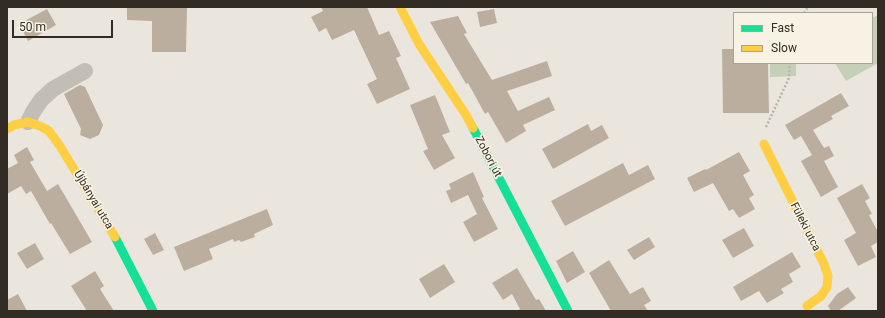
<!DOCTYPE html>
<meta charset="utf-8">
<style>
body{margin:0}
#map{position:relative;width:885px;height:318px;overflow:hidden;background:#eae6dd;font-family:Roboto,sans-serif}
canvas{display:block}
.frame{position:absolute;inset:0;border:8px solid #322c25;pointer-events:none}
.legend{position:absolute;left:733px;top:12px;width:140px;height:52px;box-sizing:border-box;background:#f7f2e3;border:1px solid #a8a397;margin:0;padding:5px 7px;list-style:none;font-size:12px;color:#322c25}
.legend li{display:flex;align-items:center;gap:8px;height:20px}
.legend b{width:20px;border:1px solid #a8a397}
.scale{position:absolute;left:12px;top:20px;width:101px;height:18px;box-sizing:border-box;border:2px solid #322c25;border-top:0;padding-left:5px;font-size:12px;line-height:14px;white-space:nowrap;color:#322c25;-webkit-text-stroke:3px #f7f2e3;paint-order:stroke}
</style>
<div id="map">
<canvas width="885" height="318"></canvas>
<div class="frame"></div>
<ul class="legend">
<li><b style="height:5px;background:#16e098"></b>Fast</li>
<li><b style="height:5px;background:#ffcf43"></b>Slow</li>
</ul>
<div class="scale">50 m</div>
</div>
<script>
const c = document.querySelector('canvas').getContext('2d');
c.lineJoin = 'round';
function fill(path, color) { c.fillStyle = color; c.fill(path, 'evenodd'); }
const poly = rows => new Path2D(rows.map(r => 'M' + r).join(''));
function stroke(path, color, width, dash) { c.strokeStyle = color; c.lineWidth = width; c.lineCap = dash ? 'butt' : 'round'; c.setLineDash(dash || []); c.stroke(path); }
function drawText(font, color, halo, rows, align = 'center') {
  c.font = font + ' Roboto,sans-serif'; c.lineWidth = 3.5; c.setLineDash([]); c.textBaseline = 'middle'; c.strokeStyle = halo; c.fillStyle = color; for (const [text, x, y, turn = 0] of rows) {
    c.save(); c.translate(x, y); c.rotate((+turn || 0) * Math.PI / 180); c.textAlign = isNaN(turn) ? turn : align; if (halo) c.strokeText(text, 0, 0); c.fillText(text, 0, 0); c.restore();
  }
}
fill(poly([
 [878,15,878,63,846,81,835,63,872,63,872,18],
 [770,63,796,63,796,76,770,77]
]), '#c6cfb8');
fill(poly([
 [127,7,187,7,186,52,152,52,152,21,127,20],
 [321,7,367,7,379,35,389,31,401,56,396,58,410,89,377,104,367,84,377,79,354,30,332,40,326,28,319,32,311,17,323,11],
 [47,9,56,25,28,41,19,24],
 [494,9,497,23,480,27,477,12],
 [458,16,467,33,464,34,492,80,547,61,552,76,507,91,518,111,549,97,555,110,523,125,526,131,506,143,488,112,485,114,468,83,466,84,430,22],
 [722,49,734,49,734,63,768,63,769,113,723,113],
 [80,85,85,87,103,125,99,135,90,139,80,135,81,129,64,94],
 [841,93,849,106,831,116,833,119,813,130,824,148,829,146,834,156,824,161,838,187,821,197,801,161,812,155,801,136,794,140,785,125],
 [435,95,450,132,442,135,455,158,434,170,423,151,428,149,410,105],
 [588,124,591,131,602,125,609,138,553,169,542,149],
 [27,147,34,160,30,162,47,191,58,184,92,242,70,254,51,223,50,224,31,191,26,194,21,186,7,194,7,169,18,163,14,155],
 [739,152,750,171,743,175,754,195,749,198,755,209,739,218,733,209,729,211,713,183,694,192,687,178,705,169,706,170],
 [623,163,629,175,648,165,655,179,565,226,551,201],
 [473,172,484,197,482,198,498,229,474,242,463,222,477,214,468,195,451,203,446,191,451,189,449,184],
 [862,184,870,198,865,201,872,214,869,215,878,232,878,242,871,246,876,257,858,266,844,240,856,233,837,198],
 [267,209,273,225,254,234,255,237,241,242,239,240,234,242,233,239,209,249,213,259,184,271,174,247],
 [744,228,754,246,733,258,722,240],
 [155,233,164,250,153,255,144,239],
 [649,237,655,247,634,260,627,250],
 [35,243,44,259,27,269,17,253],
 [573,251,585,272,567,283,556,261],
 [792,252,801,267,789,274,793,282,781,289,784,293,767,303,759,291,741,301,733,287],
 [609,260,630,294,643,287,651,301,644,305,648,311,611,311,589,273],
 [444,264,455,282,430,298,419,279],
 [517,268,536,300,539,299,546,311,517,311,520,309,512,294,503,300,492,283],
 [95,271,104,286,100,289,114,311,87,311,71,286],
 [848,287,856,298,838,311,831,311,828,306,837,294],
 [18,294,27,311,7,311,7,300]
]), '#bcae9f');
stroke(poly([
 [804,13,808,7],
 [766,127,789,78,790,63]
]), '#bab6af', 2.5, [2, 2]);
stroke(poly([
 [28,122,33,112,41,100,53,89,85,71]
]), '#c2beb6', 16);
stroke(poly([
 [473,128,568,311],
 [115,237,153,311]
]), '#16e098', 9);
stroke(poly([
 [400,7,419,44,466,115,473,128],
 [7,129,14,125,28,122,40,126,49,131,60,146,115,237],
 [764,144,824,264,828,276,827,287,821,296,807,306]
]), '#ffcf43', 9);
drawText('11px', '#322c25', '#f7f2e3', [
 ["Zobori út",488,157,62],
 ["Újbányai utca",93,200,59],
 ["Füleki utca",805,227,63]
]);
</script>
